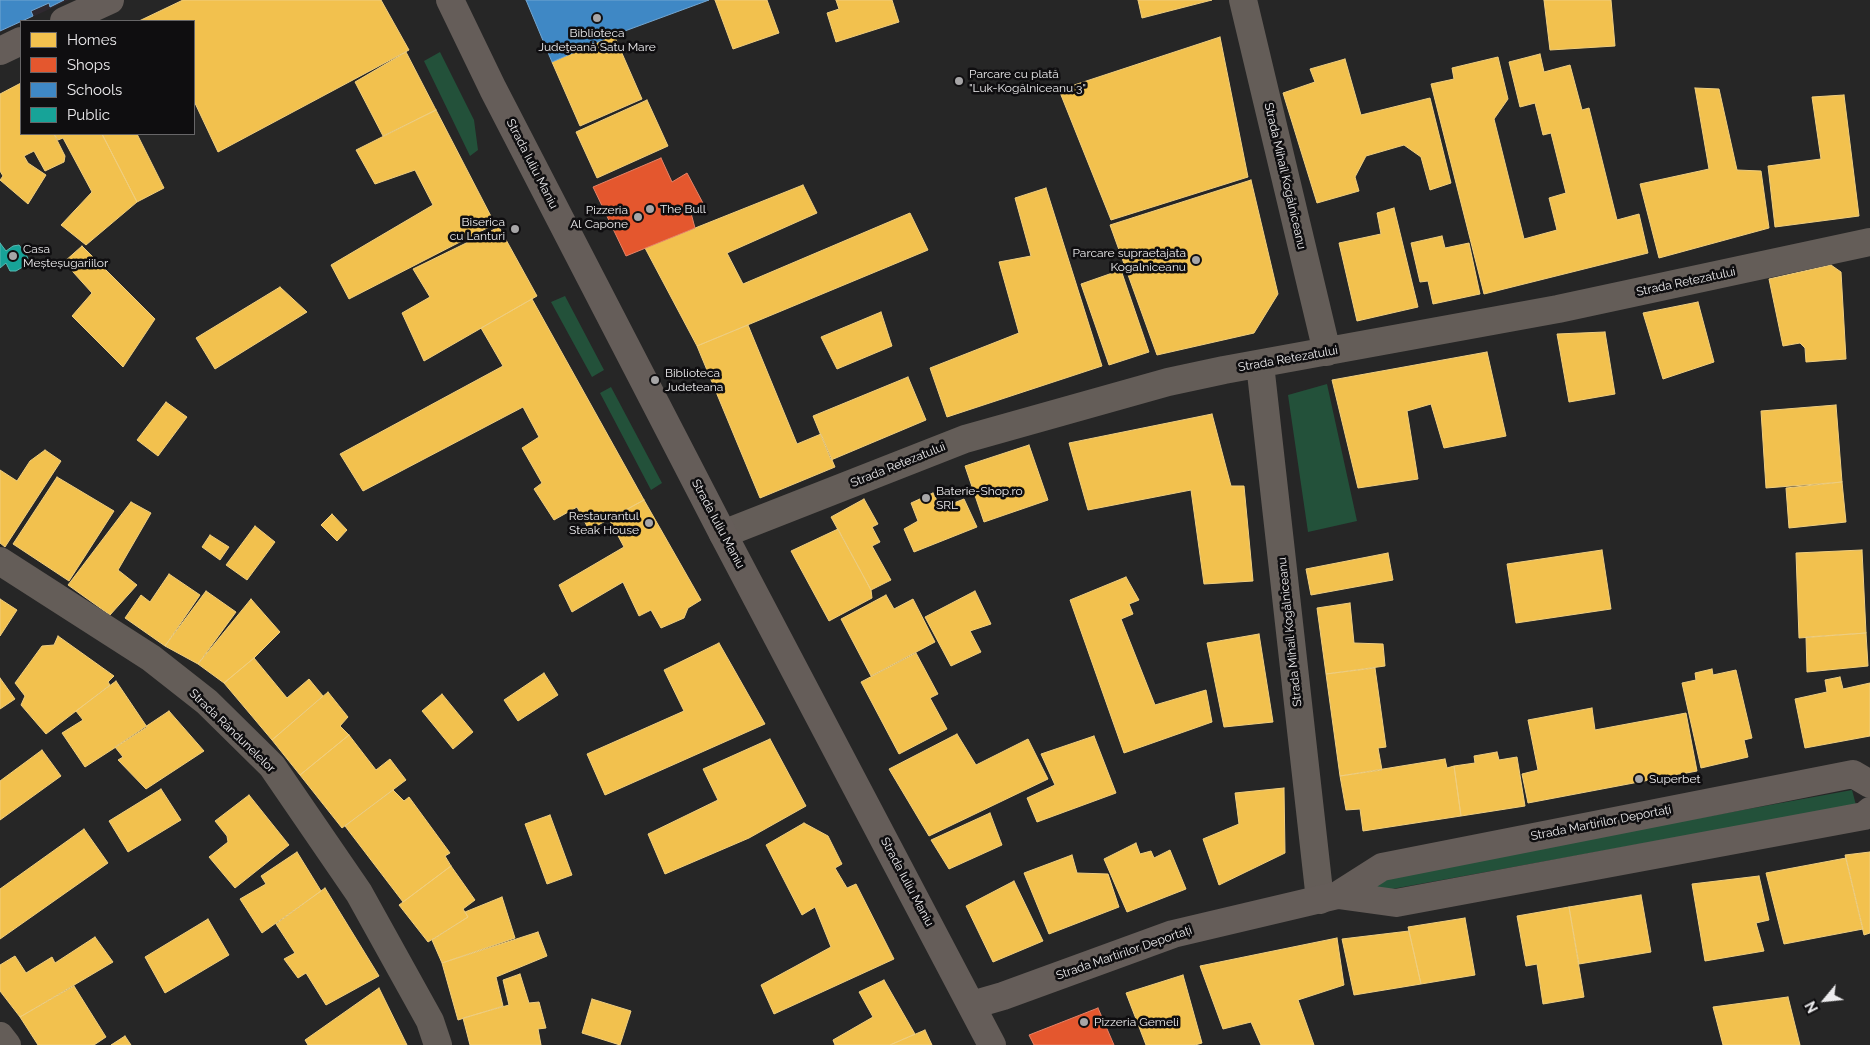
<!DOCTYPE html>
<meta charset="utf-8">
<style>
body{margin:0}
#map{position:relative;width:1870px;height:1045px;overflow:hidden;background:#262626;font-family:Raleway,sans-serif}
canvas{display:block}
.legend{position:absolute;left:20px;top:20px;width:175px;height:115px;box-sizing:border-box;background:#0f0e10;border:1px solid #676668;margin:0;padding:6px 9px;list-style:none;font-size:15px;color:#ecebed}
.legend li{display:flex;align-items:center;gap:10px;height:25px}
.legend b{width:25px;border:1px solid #676668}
.north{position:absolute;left:1800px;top:975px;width:50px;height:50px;-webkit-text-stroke:4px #0f0e10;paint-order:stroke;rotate:242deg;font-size:14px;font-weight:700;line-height:20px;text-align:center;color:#ecebed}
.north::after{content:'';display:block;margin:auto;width:18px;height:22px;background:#ecebed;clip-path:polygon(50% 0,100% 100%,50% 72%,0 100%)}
</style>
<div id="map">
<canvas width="1870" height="1045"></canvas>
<ul class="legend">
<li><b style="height:14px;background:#f2c14e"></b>Homes</li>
<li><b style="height:14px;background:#e4572e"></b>Shops</li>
<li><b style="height:14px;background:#3f88c5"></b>Schools</li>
<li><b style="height:14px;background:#17a398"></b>Public</li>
</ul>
<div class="north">N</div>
</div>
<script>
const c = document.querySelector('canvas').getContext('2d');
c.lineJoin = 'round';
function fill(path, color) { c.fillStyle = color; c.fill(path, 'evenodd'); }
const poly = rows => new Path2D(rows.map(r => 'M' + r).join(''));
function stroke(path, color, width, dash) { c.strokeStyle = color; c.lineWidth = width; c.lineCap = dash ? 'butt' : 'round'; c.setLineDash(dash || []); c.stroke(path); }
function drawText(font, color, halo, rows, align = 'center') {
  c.font = font + ' Raleway,sans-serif'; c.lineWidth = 5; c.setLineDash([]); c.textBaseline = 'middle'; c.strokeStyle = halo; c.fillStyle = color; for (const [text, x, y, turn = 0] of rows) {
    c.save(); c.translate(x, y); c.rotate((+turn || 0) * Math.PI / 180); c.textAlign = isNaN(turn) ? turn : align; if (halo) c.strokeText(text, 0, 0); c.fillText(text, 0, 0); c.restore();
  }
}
fill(poly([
 [0,0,69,0,0,32]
]), '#2f2930');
fill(poly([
 [440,52,474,120,478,150,470,156,424,61],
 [565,296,604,370,592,377,551,302],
 [1327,384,1357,521,1308,532,1288,395],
 [611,387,662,483,651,490,600,393],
 [1852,790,1856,805,1392,889,1363,888,1387,875]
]), '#23513a');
const homes = poly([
 [183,0,381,0,409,50,218,152,194,101,194,21,139,21,183,0],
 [715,0,767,0,779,33,733,49,715,0],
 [836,0,892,0,899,22,836,42,827,13,839,9,836,0],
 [1138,0,1212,0,1142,18,1138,0],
 [1544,0,1611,0,1615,46,1550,50,1544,0],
 [614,35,642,99,580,126,552,62,614,35],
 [1220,37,1248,177,1111,220,1059,90,1220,37],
 [406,52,436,110,383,136,355,82,406,52],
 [1540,54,1544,72,1570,65,1582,110,1589,108,1617,220,1639,214,1648,253,1484,294,1431,84,1454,79,1452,68,1498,57,1508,99,1494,119,1524,239,1557,230,1549,198,1566,193,1551,133,1543,135,1535,103,1520,107,1509,62,1540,54],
 [1345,59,1361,115,1430,98,1451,183,1430,190,1421,157,1404,145,1366,156,1355,177,1359,191,1317,203,1283,93,1315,82,1310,69,1345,59],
 [21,83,21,134,54,134,65,156,64,162,45,171,34,151,24,156,28,163,46,175,28,204,0,180,3,176,0,171,0,94,21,83],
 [1695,88,1719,89,1737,170,1761,171,1769,228,1659,258,1640,184,1709,169,1695,88],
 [1844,95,1859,216,1775,227,1768,166,1821,159,1812,97,1844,95],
 [647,100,668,146,597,178,576,132,647,100],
 [436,110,495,224,349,299,331,265,433,205,415,170,375,184,356,150,436,110],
 [54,134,102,134,137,202,86,245,61,225,92,192,63,138,58,140,54,134],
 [102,134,137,134,164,188,137,202,102,134],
 [1251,180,1278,294,1254,333,1157,355,1110,225,1251,180],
 [803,185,817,213,727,253,743,284,910,213,928,250,697,346,645,248,803,185],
 [1046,188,1102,366,947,417,930,368,1019,333,999,262,1031,256,1015,198,1046,188],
 [1394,208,1418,307,1357,321,1339,243,1381,234,1377,213,1394,208],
 [499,227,537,296,424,361,402,313,430,297,413,269,499,227],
 [1442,236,1445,248,1469,243,1480,294,1433,304,1428,281,1420,282,1411,243,1442,236],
 [82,246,155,319,123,367,72,316,92,293,64,262,82,246],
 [1831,265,1841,272,1846,359,1806,362,1805,348,1800,343,1783,346,1769,279,1831,265],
 [1121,270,1149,352,1109,365,1081,284,1121,270],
 [280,287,307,312,215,369,196,338,280,287],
 [532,299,644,500,589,530,577,507,554,520,534,489,542,483,522,448,539,437,523,407,363,491,340,454,503,366,481,328,532,299],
 [1698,302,1714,362,1663,379,1643,313,1698,302],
 [881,312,892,346,837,369,821,337,881,312],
 [748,325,797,444,821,434,835,467,760,498,697,346,748,325],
 [1605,332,1615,394,1569,402,1557,334,1605,332],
 [1487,352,1506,436,1444,448,1431,404,1407,411,1418,479,1358,488,1332,380,1487,352],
 [908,377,926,420,831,460,813,416,908,377],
 [166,402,187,417,158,456,137,440,166,402],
 [1836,405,1842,482,1766,488,1761,411,1836,405],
 [1212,414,1231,486,1244,486,1253,581,1204,584,1191,490,1088,510,1069,443,1212,414],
 [1029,445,1048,500,984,522,965,466,1029,445],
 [45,450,61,461,5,547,0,543,0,470,17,481,30,461,45,450],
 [57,477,114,511,69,581,13,544,57,477],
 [1842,482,1846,522,1789,528,1786,488,1842,482],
 [933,493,941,508,964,499,977,527,914,552,904,529,918,521,911,503,933,493],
 [864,499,878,524,872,527,880,542,872,546,891,580,871,590,831,517,864,499],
 [644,500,701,600,688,608,684,618,661,628,651,610,639,616,623,582,572,612,559,585,624,547,609,519,644,500],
 [131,502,151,513,118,570,137,585,110,615,68,585,131,502],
 [332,514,347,530,337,541,321,525,332,514],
 [255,526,275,542,247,580,226,565,255,526],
 [838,529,871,590,872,598,829,621,791,551,838,529],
 [210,535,229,547,220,560,202,547,210,535],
 [1602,550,1611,609,1516,623,1507,564,1602,550],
 [1862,550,1866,633,1799,638,1796,553,1862,550],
 [1388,553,1393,580,1311,595,1306,569,1388,553],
 [169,574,200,595,165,646,125,618,141,595,150,602,169,574],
 [1126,577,1139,600,1129,604,1133,614,1121,619,1155,705,1206,690,1212,722,1124,753,1070,600,1126,577],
 [206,591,236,612,198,664,165,646,206,591],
 [975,591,991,624,970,631,981,652,951,666,925,617,975,591],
 [886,595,894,609,913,599,935,642,871,676,841,619,886,595],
 [0,599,17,610,0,636,0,599],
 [251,599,280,632,254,658,224,683,198,664,251,599],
 [1350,603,1354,643,1383,644,1385,666,1326,674,1317,608,1350,603],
 [1866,633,1868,666,1807,672,1806,637,1866,633],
 [1259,634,1273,722,1224,727,1207,643,1259,634],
 [58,636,114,676,108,682,110,685,46,734,21,705,25,696,15,683,42,646,54,645,58,636],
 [719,643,765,724,605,795,587,754,684,711,664,670,719,643],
 [916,653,938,694,930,698,947,729,899,754,861,682,916,653],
 [254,658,287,698,309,679,323,696,272,740,224,683,254,658],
 [1375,668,1386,747,1378,748,1382,770,1340,776,1326,674,1375,668],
 [1712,669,1713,675,1736,670,1752,738,1744,740,1748,757,1701,768,1682,683,1696,680,1695,673,1712,669],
 [544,673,558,695,518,721,504,700,544,673],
 [1840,677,1843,689,1870,683,1870,736,1805,748,1795,699,1827,692,1825,680,1840,677],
 [0,678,15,699,0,709,0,678],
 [116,681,147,727,85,767,62,733,83,720,76,711,116,681],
 [328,692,348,717,340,726,349,735,300,775,272,740,328,692],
 [442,694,473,732,453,749,422,711,442,694],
 [1592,708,1595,730,1686,713,1697,771,1528,803,1522,774,1538,770,1528,720,1592,708],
 [169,711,204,751,146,789,118,760,123,757,115,747,169,711],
 [957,734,976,765,1028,739,1048,779,929,836,889,769,957,734],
 [349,735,376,770,390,759,406,780,342,828,300,775,349,735],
 [1094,736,1116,793,1037,822,1027,798,1055,785,1041,754,1094,736],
 [770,739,806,806,749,838,665,874,648,834,718,800,703,769,770,739],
 [42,750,61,776,0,820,0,781,42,750],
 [1497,752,1499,760,1517,757,1525,806,1461,816,1454,766,1475,763,1474,756,1497,752],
 [1445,759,1447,768,1454,766,1461,816,1363,831,1360,809,1346,810,1340,776,1445,759],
 [1284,788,1285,853,1219,885,1203,839,1239,824,1235,793,1284,788],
 [161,789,181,820,128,852,109,821,161,789],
 [393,790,404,801,409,797,450,853,445,856,451,866,403,902,345,826,393,790],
 [249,795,289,845,235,888,209,857,228,842,227,836,215,821,249,795],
 [990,813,1002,845,949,869,931,840,990,813],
 [550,815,572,875,547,884,525,824,550,815],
 [804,823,828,836,842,864,835,868,847,888,856,884,894,959,774,1014,761,985,831,947,815,907,802,915,766,845,804,823],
 [84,829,108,863,0,939,0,889,84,829],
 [1136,843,1140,854,1151,851,1154,858,1170,850,1186,889,1127,912,1104,859,1136,843],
 [297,852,321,891,262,933,240,899,266,884,261,876,297,852],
 [1870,852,1870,933,1864,935,1845,855,1870,852],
 [1072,855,1077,873,1108,874,1119,907,1049,934,1024,873,1072,855],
 [1846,858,1863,929,1784,944,1766,873,1846,858],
 [451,866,475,900,463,909,468,917,428,942,399,905,451,866],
 [1759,876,1769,920,1756,923,1764,951,1705,961,1692,884,1759,876],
 [1014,881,1043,941,993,962,966,906,1014,881],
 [325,888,379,976,326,1005,306,973,298,978,284,959,295,953,276,924,325,888],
 [1641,895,1651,952,1579,964,1569,907,1641,895],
 [502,897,515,938,442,963,432,940,468,917,465,912,502,897],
 [1569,907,1584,997,1543,1004,1537,964,1526,966,1517,916,1569,907],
 [1465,918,1475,975,1421,984,1408,927,1465,918],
 [208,919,229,955,165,993,145,957,208,919],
 [1409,931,1421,984,1354,995,1342,939,1409,931],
 [538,932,547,956,496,977,503,1006,458,1020,442,963,538,932],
 [95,937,113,962,20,1017,0,991,0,965,15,956,26,973,52,957,55,963,95,937],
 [1337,938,1344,985,1298,1000,1314,1045,1261,1045,1251,1022,1223,1029,1200,966,1337,938],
 [520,974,529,1003,539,1002,546,1028,538,1029,541,1045,470,1045,463,1018,509,1005,503,980,520,974],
 [1183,975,1202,1043,1195,1045,1146,1045,1126,993,1183,975],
 [884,980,915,1034,890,1045,835,1045,833,1040,873,1017,859,992,884,980],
 [74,986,106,1037,94,1045,38,1045,20,1017,74,986],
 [379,988,407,1045,308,1045,305,1040,379,988],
 [1788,997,1800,1045,1723,1045,1713,1007,1788,997],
 [592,999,631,1011,620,1045,582,1033,592,999],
 [925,1030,932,1045,890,1045,925,1030],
 [125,1036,131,1045,111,1045,125,1036]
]);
fill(homes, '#f2c14e');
stroke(homes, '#f0ce7e', 1);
const shops = poly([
 [661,158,672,182,687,173,704,205,691,213,695,228,626,256,593,187,661,158],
 [1098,1008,1114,1045,1034,1045,1029,1035,1098,1008]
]);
fill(shops, '#e4572e');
stroke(shops, '#e68367', 1);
const schools = poly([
 [0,0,64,0,50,7,49,3,31,11,33,16,0,31,0,0],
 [526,0,709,0,614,35,552,62,526,0]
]);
fill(schools, '#3f88c5');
stroke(schools, '#73a6d1', 1);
const public = poly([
 [0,243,6,251,13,246,19,245,26,254,28,259,26,265,16,271,10,271,6,263,0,268,0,243]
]);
fill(public, '#17a398');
stroke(public, '#57b9b2', 1);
stroke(poly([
 [1243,0,1327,352],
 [1260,364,1320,900],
 [723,534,965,439,1168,382,1224,370,1558,309,1870,242],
 [0,561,151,658,207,702,272,766,359,893,430,1021,438,1045],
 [0,1036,7,1045]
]), '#645d58', 28);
stroke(poly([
 [450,0,493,89,723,534,992,1045],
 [64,21,110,0],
 [0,51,21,41],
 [1338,895,1382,867,1853,774,1870,784],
 [972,1005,1003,996,1173,934,1338,895,1396,903,1864,816,1870,811]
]), '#655d59', 28);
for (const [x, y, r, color] of [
 [597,18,5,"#a7a6a7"],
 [959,81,5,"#a7a6a7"],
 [650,209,5,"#a7a6a7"],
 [638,217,5,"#a7a6a7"],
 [515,229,5,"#a7a6a7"],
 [13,256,5,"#a7a6a7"],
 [1196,260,5,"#a7a6a7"],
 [655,380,5,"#a7a6a7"],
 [926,498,5,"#a7a6a7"],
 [649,523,5,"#a7a6a7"],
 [1639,779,5,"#a7a6a7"],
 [1084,1022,5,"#a7a6a7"]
]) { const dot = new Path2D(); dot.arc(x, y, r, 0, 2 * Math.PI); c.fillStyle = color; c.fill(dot); stroke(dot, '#0f0e10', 2); }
drawText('12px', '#ecebed', '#0f0e10', [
 ["Biblioteca",597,33,"center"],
 ["Judeţeană Satu Mare",597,47,"center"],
 ["Parcare cu plată",969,74],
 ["\"Luk-Kogălniceanu 3\"",969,88],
 ["The Bull",660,209],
 ["Pizzeria",628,210,"right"],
 ["Al Capone",628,224,"right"],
 ["Biserica",505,222,"right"],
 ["cu Lanturi",505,236,"right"],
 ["Casa",23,249],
 ["Meșteșugariilor",23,263],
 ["Parcare supraetajata",1186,253,"right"],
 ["Kogalniceanu",1186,267,"right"],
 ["Biblioteca",665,373],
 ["Judeteana",665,387],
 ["Baterie-Shop.ro",936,491],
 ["SRL",936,505],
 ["Restaurantul",639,516,"right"],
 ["Steak House",639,530,"right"],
 ["Superbet",1649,779],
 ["Pizzeria Gemeli",1094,1022]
], 'left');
drawText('12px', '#ecebed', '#0f0e10', [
 ["Strada Iuliu Maniu",532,164,63],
 ["Strada Mihail Kogălniceanu",1285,176,77],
 ["Strada Retezatului",1686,282,-12],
 ["Strada Retezatului",1288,359,-10],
 ["Strada Retezatului",898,465,-22],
 ["Strada Iuliu Maniu",718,524,62],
 ["Strada Mihail Kogălniceanu",1290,632,-96],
 ["Strada Rândunelelor",232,731,44],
 ["Strada Martirilor Deportați",1601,823,-11],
 ["Strada Iuliu Maniu",907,882,62],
 ["Strada Martirilor Deportați",1124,953,-19]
]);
</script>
